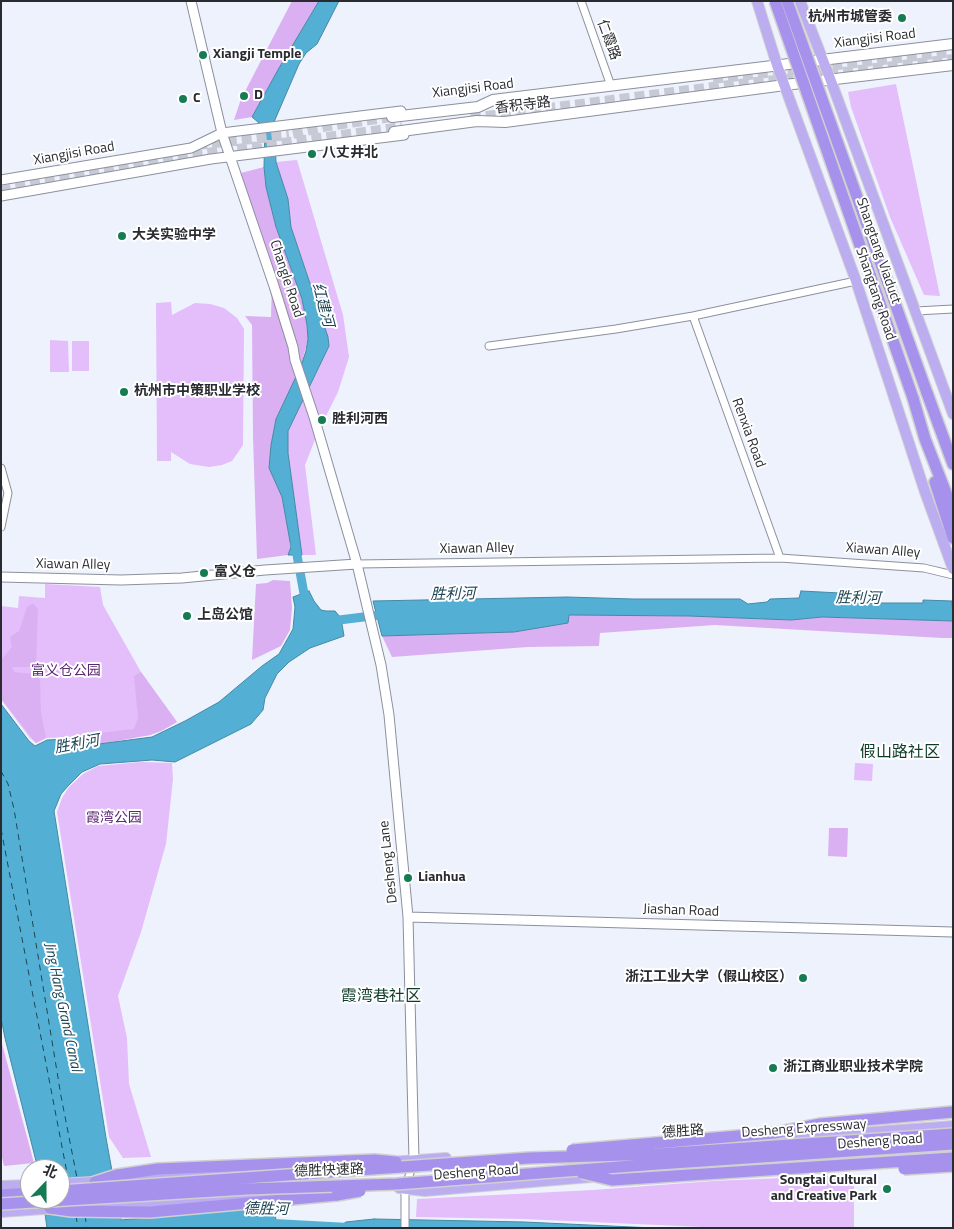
<!DOCTYPE html>
<meta charset="utf-8">
<style>
body{margin:0}
#map{position:relative;width:954px;height:1229px;overflow:hidden;background:#eef2fd;font-family:"Titillium Web","Noto Sans SC",sans-serif}
canvas{display:block}
.frame{position:absolute;inset:0;border:2px solid #292b30;pointer-events:none}
.north{position:absolute;left:20px;top:1159px;width:50px;height:50px;box-sizing:border-box;background:#fff;border:1px solid #a9aaac;border-radius:50%;rotate:22deg;font-size:14px;font-weight:700;line-height:20px;text-align:center;color:#292b30}
.north::after{content:'';display:block;margin:auto;width:18px;height:22px;background:#157b53;clip-path:polygon(50% 0,100% 100%,50% 72%,0 100%)}
</style>
<div id="map">
<canvas width="954" height="1229"></canvas>
<div class="frame"></div>
<div class="north">北</div>
</div>
<script>
const c = document.querySelector('canvas').getContext('2d');
c.lineJoin = 'round';
function fill(path, color) { c.fillStyle = color; c.fill(path, 'evenodd'); }
const poly = rows => new Path2D(rows.map(r => 'M' + r).join(''));
function stroke(path, color, width, dash) { c.strokeStyle = color; c.lineWidth = width; c.lineCap = dash ? 'butt' : 'round'; c.setLineDash(dash || []); c.stroke(path); }
function drawText(font, color, halo, rows, align = 'center') {
  c.font = font + ' "Titillium Web","Noto Sans SC",sans-serif'; c.lineWidth = 4; c.setLineDash([]); c.textBaseline = 'middle'; c.strokeStyle = halo; c.fillStyle = color; for (const [text, x, y, turn = 0] of rows) {
    c.save(); c.translate(x, y); c.rotate((+turn || 0) * Math.PI / 180); c.textAlign = isNaN(turn) ? turn : align; if (halo) c.strokeText(text, 0, 0); c.fillText(text, 0, 0); c.restore();
  }
}
fill(poly([
 [896,84,940,296,924,295,890,217,851,107,848,92],
 [297,160,343,315,349,357,338,392,318,432,305,465,316,555,302,555,288,453,288,431,329,346,328,337,291,227,288,199,276,162],
 [171,302,172,315,195,303,210,304,224,308,237,318,244,329,243,445,232,461,222,465,209,467,190,464,171,452,171,461,157,461,156,303],
 [50,340,68,341,69,372,50,372],
 [72,341,89,341,89,371,72,371],
 [45,584,100,587,103,605,141,672,177,722,161,731,150,735,99,744,89,736,46,738,36,743,30,738,1,699,1,606,18,608,19,596,45,598],
 [141,762,172,763,173,779,166,844,141,932,118,996,127,1038,129,1084,151,1157,123,1158,109,1137,57,812,62,798,69,787,83,774,98,766],
 [855,763,873,764,872,781,854,780],
 [850,1175,854,1181,854,1228,725,1228,524,1219,416,1217,417,1199,593,1190,714,1181]
]), '#e4bdfb');
fill(poly([
 [292,1,319,1,279,68,252,117,234,120,241,99],
 [264,167,266,187,276,227,302,299,307,325,308,339,301,366,276,419,271,445,269,468,282,497,291,547,288,555,257,559,253,437,252,325,245,316,271,317,272,282,233,175],
 [273,580,290,581,292,608,290,630,281,646,252,660,256,584,267,583],
 [33,603,38,609,36,664,30,667,12,667,14,672,35,674,40,680,41,713,46,738,36,743,1,699,1,660,12,647,10,637,19,631,27,607],
 [569,615,689,616,791,620,822,617,953,621,953,638,942,638,715,625,600,633,599,646,528,647,392,657,382,636,514,632,567,623],
 [141,672,177,722,161,731,150,735,99,744,89,736,98,733,134,729,138,718,134,676],
 [829,828,848,828,847,857,828,856],
 [1,1040,34,1163,4,1166,1,1153]
]), '#dbb0f3');
const water = poly([
 [319,1,339,1,317,44,306,53,299,64,274,122,276,162,288,199,291,227,328,337,329,346,288,431,288,453,302,555,288,555,291,547,282,497,269,468,271,445,276,419,301,366,306,351,308,339,307,325,302,299,276,227,266,187,264,167,265,128,252,117,279,68,319,1],
 [309,591,314,601,321,610,326,611,335,611,341,618,344,636,310,648,289,662,277,674,265,698,263,710,251,724,175,762,152,760,100,764,82,772,68,786,61,794,54,811,106,1138,121,1220,274,1206,277,1228,47,1228,43,1199,60,1199,60,1169,38,1169,5,1038,1,1018,1,704,29,741,35,746,47,740,89,738,99,744,152,737,185,721,219,702,262,666,279,654,293,629,295,607,293,597,309,591],
 [801,591,840,593,842,600,846,603,923,603,923,600,952,601,953,621,822,617,791,620,689,616,569,615,568,623,514,632,382,636,373,601,567,597,633,599,740,599,748,604,767,602,770,599,799,598,801,591],
 [374,1219,524,1222,654,1228,337,1228,346,1222,374,1219]
]);
fill(water, '#53b0d4');
stroke(water, '#4688a3', 1);
stroke(poly([
 [295,544,306,605],
 [331,621,388,614],
 [265,1223,358,1228]
]), '#53b0d4', 9);
stroke(poly([
 [1,771,8,784,14,809,61,1096,77,1178],
 [1,829,68,1178],
 [76,1216,78,1228],
 [85,1216,87,1228]
]), '#1e4656', 1, [6, 5]);
stroke(poly([
 [713,79,953,52],
 [471,118,713,87,953,59],
 [293,134,328,126,392,117],
 [197,145,289,135],
 [1,191,199,154,402,127]
]), '#c7cad4', 10, [10, 5]);
const minor = poly([
 [581,1,611,86],
 [916,311,953,309],
 [693,316,780,558],
 [489,346,616,329,693,316,856,281],
 [1,468,8,493,1,527],
 [357,564,780,558,924,568,953,575],
 [405,1228,405,1188,413,1164]
]);
const tertiary = poly([
 [191,1,222,133,274,286,293,347,295,360,314,417,357,564,381,665,389,715,408,917,414,1160],
 [1,180,191,148,222,133,401,111],
 [1,196,211,159,404,135],
 [1,577,121,580,182,578,265,570,357,564],
 [408,917,953,932]
]);
const secondary = poly([
 [392,117,478,107,493,100,953,44],
 [394,132,477,121,505,122,785,85,953,65]
]);
const primary = poly([
 [757,1,777,65,856,281,925,492,953,569],
 [800,1,831,81,953,414],
 [725,1143,953,1126],
 [390,1162,446,1158],
 [638,1173,953,1151],
 [60,1184,301,1169],
 [1,1186,30,1185],
 [399,1188,425,1191,591,1177],
 [80,1206,290,1193],
 [1,1212,58,1208]
]);
const trunk = poly([
 [927,393,953,464],
 [913,398,925,439,953,511],
 [935,482,953,538],
 [95,1182,117,1175,158,1169,347,1161],
 [1,1195,30,1193],
 [50,1208,71,1211,150,1212,337,1195]
]);
stroke(minor, '#8c909d', 9);
stroke(tertiary, '#8c909d', 11);
stroke(secondary, '#8c909d', 12);
stroke(primary, '#d0d0d1', 12);
stroke(trunk, '#d0d0d1', 14);
stroke(minor, '#fff', 7);
stroke(tertiary, '#fff', 9);
stroke(secondary, '#fff', 10);
stroke(primary, '#bcadf1', 10);
stroke(trunk, '#a692ec', 11);
const trunkBridge = poly([
 [775,1,913,398],
 [787,1,927,393],
 [572,1150,774,1133,820,1124,953,1112],
 [347,1161,375,1160,396,1162],
 [904,1169,953,1166],
 [582,1173,612,1180,953,1158],
 [60,1191,529,1158,657,1154,953,1134],
 [337,1195,360,1191],
 [1,1204,247,1189,397,1184,658,1164,953,1144]
]);
stroke(trunkBridge, '#d0d0d1', 14, []);
stroke(trunkBridge, '#a692ec', 11);
for (const [x, y, r, color] of [
 [902,18,5,"#157b53"],
 [203,55,5,"#157b53"],
 [244,96,5,"#157b53"],
 [183,99,5,"#157b53"],
 [312,154,5,"#157b53"],
 [122,236,5,"#157b53"],
 [124,392,5,"#157b53"],
 [322,420,5,"#157b53"],
 [204,573,5,"#157b53"],
 [187,616,5,"#157b53"],
 [408,878,5,"#157b53"],
 [803,978,5,"#157b53"],
 [773,1068,5,"#157b53"],
 [887,1189,5,"#157b53"]
]) { const dot = new Path2D(); dot.arc(x, y, r, 0, 2 * Math.PI); c.fillStyle = color; c.fill(dot); stroke(dot, '#fff', 2); }
drawText('bold 14px', '#292b30', '#fff', [
 ["杭州市城管委",892,18,"right"],
 ["Xiangji Temple",213,55],
 ["D",254,96],
 ["C",193,99],
 ["八丈井北",322,154],
 ["大关实验中学",132,236],
 ["杭州市中策职业学校",134,392],
 ["胜利河西",332,420],
 ["富义仓",214,573],
 ["上岛公馆",197,616],
 ["Lianhua",418,878],
 ["浙江工业大学（假山校区）",793,978,"right"],
 ["浙江商业职业技术学院",783,1068],
 ["Songtai Cultural",877,1181,"right"],
 ["and Creative Park",877,1197,"right"]
], 'left');
drawText('14px', '#292b30', '#fff', [
 ["Xiangjisi Road",875,39,-7],
 ["仁霞路",608,40,70],
 ["Xiangjisi Road",473,89,-7],
 ["香积寺路",523,106,-7],
 ["Xiangjisi Road",74,154,-10],
 ["Shangtang Viaduct",878,251,71],
 ["Changle Road",286,279,72],
 ["Shangtang Road",875,294,71],
 ["Renxia Road",748,433,70],
 ["Xiawan Alley",477,549,-1],
 ["Xiawan Alley",883,551,4],
 ["Xiawan Alley",73,565,1],
 ["Desheng Lane",389,862,-96],
 ["Jiashan Road",681,911,2],
 ["Desheng Expressway",804,1129,-4],
 ["德胜路",683,1132,-4],
 ["Desheng Road",880,1142,-4],
 ["德胜快速路",329,1171,-2],
 ["Desheng Road",476,1173,-4]
]);
drawText('14px', '#5b2874', '#fff', [
 ["富义仓公园",66,672],
 ["霞湾公园",114,819]
]);
drawText('italic 15px', '#1e4656', '#fff', [
 ["红建河",322,305,75],
 ["胜利河",453,595,-1],
 ["胜利河",858,599,1],
 ["胜利河",77,745,-10],
 ["Jing Hang Grand Canal",62,1007,78],
 ["德胜河",266,1210,1]
]);
drawText('16px', '#0f3c29', '#fff', [
 ["假山路社区",900,753],
 ["霞湾巷社区",381,997]
]);
</script>
